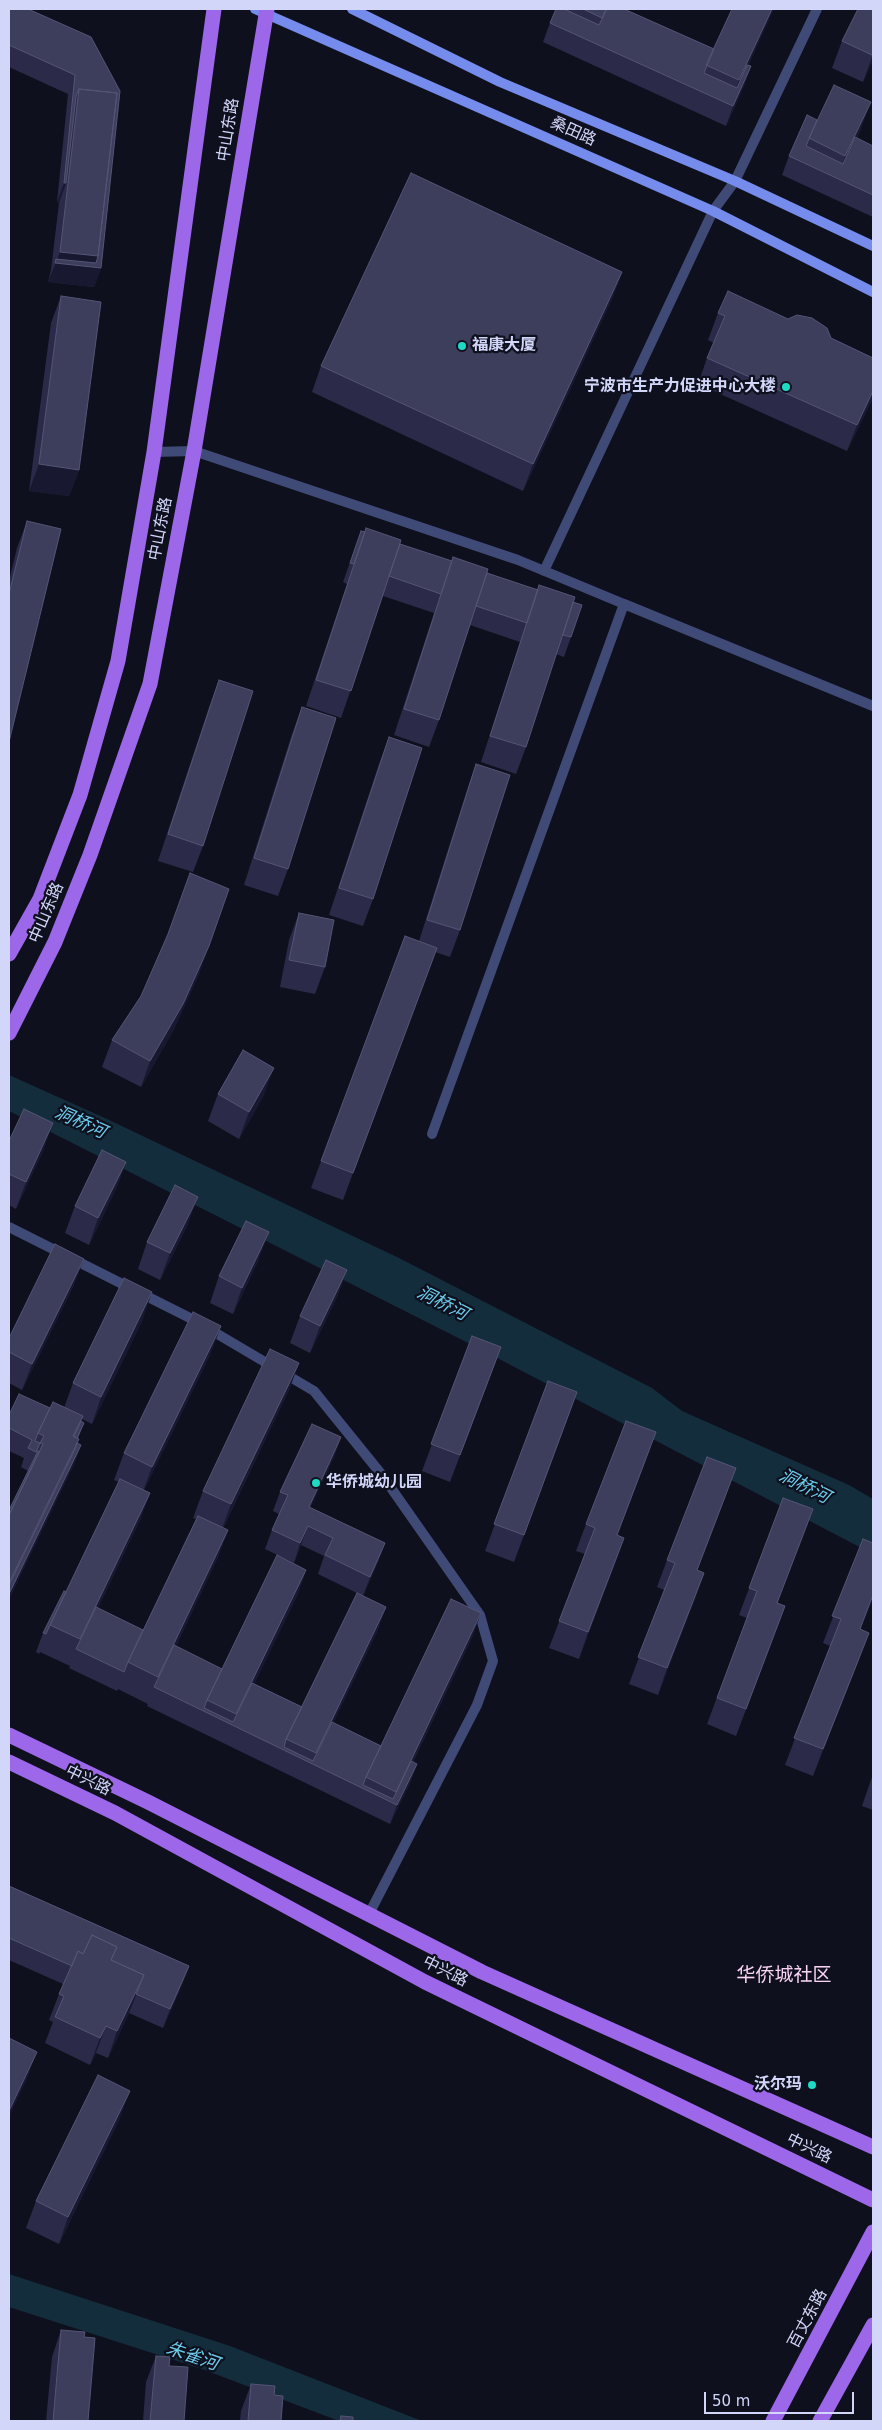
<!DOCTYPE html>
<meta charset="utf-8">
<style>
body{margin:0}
#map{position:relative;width:882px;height:2430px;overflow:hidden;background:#0f101e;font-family:"DejaVu Sans",sans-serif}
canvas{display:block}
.frame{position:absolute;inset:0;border:10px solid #d2d6f9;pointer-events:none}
.scale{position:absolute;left:704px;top:2392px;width:150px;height:22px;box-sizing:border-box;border:2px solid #d2d6f9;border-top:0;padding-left:6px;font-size:15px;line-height:18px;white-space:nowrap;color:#d2d6f9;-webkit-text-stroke:4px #0f101e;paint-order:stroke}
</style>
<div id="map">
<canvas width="882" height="2430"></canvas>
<div class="frame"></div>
<div class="scale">50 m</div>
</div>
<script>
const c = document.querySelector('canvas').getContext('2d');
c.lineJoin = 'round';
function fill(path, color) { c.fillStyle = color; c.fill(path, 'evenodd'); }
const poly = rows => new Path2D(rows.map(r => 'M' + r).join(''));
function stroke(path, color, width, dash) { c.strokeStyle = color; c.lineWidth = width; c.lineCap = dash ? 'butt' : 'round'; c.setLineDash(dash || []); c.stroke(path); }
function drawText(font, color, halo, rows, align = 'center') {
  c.font = font + ' "DejaVu Sans","Noto Sans SC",sans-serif'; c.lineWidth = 4.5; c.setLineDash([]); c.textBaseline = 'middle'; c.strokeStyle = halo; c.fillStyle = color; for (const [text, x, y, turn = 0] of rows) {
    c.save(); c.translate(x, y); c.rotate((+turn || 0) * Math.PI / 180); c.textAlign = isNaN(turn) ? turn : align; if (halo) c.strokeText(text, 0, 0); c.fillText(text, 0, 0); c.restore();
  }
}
fill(poly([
 [9,1075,107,1119,399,1258,652,1388,682,1411,849,1485,873,1499,873,1554,478,1348,9,1111],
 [9,2274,230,2346,422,2421,339,2421,202,2369,9,2307]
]), '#132d3d');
stroke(poly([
 [154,452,194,451,518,560,624,604],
 [544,571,713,211,735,181,817,9],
 [432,1134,624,604,873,706],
 [9,1227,192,1319,314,1391,382,1475,480,1615,493,1661,477,1705,369,1914]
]), '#404a76', 10);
stroke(poly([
 [255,9,713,211,873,292],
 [352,9,500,82,735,181,873,246]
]), '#758cec', 10);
stroke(poly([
 [9,954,40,899,80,795,118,661,154,452,214,9],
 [9,1033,55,942,90,855,150,684,194,451,267,9],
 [9,1735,148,1802,482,1972,873,2147],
 [9,1762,115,1813,425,1982,873,2200],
 [773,2421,873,2232],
 [820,2421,873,2325]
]), '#9d67ea', 15);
fill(poly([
 [9,9,91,37,101,268,94,287,48,282,51,270,59,203,57,202,68,94,9,67],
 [556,9,624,9,751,66,744,86,726,126,543,42,550,23],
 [873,9,873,60,863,82,832,68,842,41],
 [817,120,861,129,857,138,873,146,873,217,782,175,789,156],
 [622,272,612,299,523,491,312,392,321,366],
 [61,296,79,470,69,496,29,491,51,323],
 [718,313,831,338,873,358,873,398,847,451,698,384,707,358,714,343,708,340],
 [27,521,9,742,9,581,17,548],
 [361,531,573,602,571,637,564,657,556,654,526,747,516,774,481,762,520,642,470,625,439,720,429,747,394,735,434,613,383,596,341,718,306,706,347,584,343,582],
 [219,680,203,846,193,872,158,861,209,707],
 [302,707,288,869,278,896,244,885,292,734],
 [389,737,373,899,363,926,329,915,379,764],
 [476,764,460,930,450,957,435,952,343,1200,311,1188,405,936,419,941,467,790],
 [299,913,325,967,315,994,280,987,289,940],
 [200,972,173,1031,141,1087,102,1067,112,1040],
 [218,1094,264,1095,239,1139,208,1121],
 [9,1141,44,1149,16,1209,9,1205],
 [126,1162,116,1189,89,1245,65,1233,75,1206],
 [188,1224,160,1280,138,1269,147,1242],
 [259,1259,233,1314,210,1303,219,1276],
 [347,1270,337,1297,310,1353,290,1343,300,1316],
 [74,1285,22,1390,9,1383,9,1338],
 [143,1319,92,1424,82,1419,81,1421,84,1423,78,1439,77,1444,81,1445,74,1464,9,1599,9,1510,28,1471,21,1467,24,1458,9,1451,9,1415,50,1408,64,1408,73,1383],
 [472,1336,501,1347,450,1482,422,1471],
 [211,1353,144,1490,150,1493,140,1520,98,1608,143,1630,196,1519,193,1518,203,1491,299,1363,289,1390,223,1528,228,1530,218,1557,176,1646,222,1669,306,1570,297,1596,254,1684,302,1707,386,1607,376,1634,333,1723,381,1746,481,1613,471,1640,413,1762,417,1764,410,1783,390,1824,147,1706,148,1704,118,1689,117,1691,69,1668,70,1666,40,1652,39,1654,36,1652,43,1633,66,1592,119,1482,114,1480,124,1453],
 [548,1381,577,1392,514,1562,485,1551],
 [341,1437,334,1457,310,1508,385,1543,378,1562,363,1596,318,1574,324,1556,301,1545,294,1563,265,1549,272,1530,279,1514,273,1511,280,1492],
 [646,1459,617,1535,624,1538,579,1659,549,1648,585,1554,576,1551,586,1524],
 [726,1495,697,1570,704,1573,658,1695,629,1684,664,1590,657,1587,667,1560],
 [783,1498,778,1603,785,1606,736,1736,707,1724,747,1618,739,1615],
 [863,1539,861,1630,859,1660,813,1776,785,1765,830,1646,823,1643],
 [873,1774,873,1810,862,1806],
 [9,1886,189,1966,182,1985,163,2028,129,2013,108,2058,96,2053,90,2065,45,2043,53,2022,49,2020,59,1994,63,1984,9,1960],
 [120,2118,59,2244,26,2228,36,2201],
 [61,2330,88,2421,46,2421,52,2357],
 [156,2356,184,2421,143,2421,146,2382],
 [251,2384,274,2395,281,2421,240,2421,241,2411]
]), '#2b2b49');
fill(poly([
 [772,9,774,9,730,107,739,80],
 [873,54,873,60,863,82],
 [751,66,744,86,726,126,733,106],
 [871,102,861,129,838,178,845,156],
 [64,183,66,183,59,203,57,202],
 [60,252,98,256,101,268,94,287,48,282],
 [622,272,612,299,523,491,533,464],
 [873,391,873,398,847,451,857,425],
 [39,464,79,470,69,496,29,491],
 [209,946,200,972,173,1031,141,1087,150,1061],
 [274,1068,264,1095,239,1139,249,1112],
 [53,1123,44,1149,16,1209,26,1182],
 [126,1162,116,1189,89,1245,98,1218],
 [198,1197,188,1224,160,1280,170,1253],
 [269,1232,259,1259,233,1314,242,1288],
 [84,1259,74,1285,22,1390,32,1364],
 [347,1270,337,1297,310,1353,320,1326],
 [152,1292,143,1319,92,1424,101,1397],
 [221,1326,211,1353,142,1494,152,1467],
 [299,1363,289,1390,221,1531,231,1504],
 [341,1437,334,1457,302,1526,309,1507],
 [79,1439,69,1466,9,1590,9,1583],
 [81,1445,74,1464,9,1599,9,1594],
 [736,1468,726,1495,687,1597,697,1570],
 [150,1493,140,1520,78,1650,76,1649,80,1639],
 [308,1526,301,1545,294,1563,300,1543],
 [228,1530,218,1557,156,1688,154,1687,158,1677],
 [624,1538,615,1564,579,1659,588,1632],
 [385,1543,378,1562,363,1596,370,1577],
 [306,1570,297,1596,234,1726,232,1725,236,1714],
 [704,1573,695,1600,658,1695,667,1668],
 [873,1595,873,1597,850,1656],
 [386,1607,376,1634,313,1765,312,1764,316,1753],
 [481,1613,471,1640,393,1803,391,1803,396,1792],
 [869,1633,859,1660,813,1776,823,1749],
 [417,1764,410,1783,390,1824,397,1805],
 [189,1966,182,1985,163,2028,170,2009],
 [144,1975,129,2013,108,2058,117,2031],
 [106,2026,96,2053,90,2065,100,2038],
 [37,2052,27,2079,9,2117,9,2111],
 [130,2091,120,2118,59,2244,68,2217]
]), '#181830');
const building = poly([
 [9,9,28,9,91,37,120,91,101,268,55,263,56,259,96,263,98,256,117,93,79,89,76,96,66,183,64,183,75,75,9,45,9,9],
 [556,9,564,9,599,25,607,9,624,9,714,49,704,73,737,88,747,65,751,66,733,106,550,23,556,9],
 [583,9,606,9,602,18,583,9],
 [732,9,772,9,739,80,706,65,732,9],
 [858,9,873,9,873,54,872,55,842,41,858,9],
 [834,85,871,102,845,156,809,138,834,85],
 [79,89,117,93,98,256,60,252,79,89],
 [807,115,817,120,806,146,843,164,855,137,873,146,873,195,789,156,807,115],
 [411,173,622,272,533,464,321,366,411,173],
 [728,291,788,319,797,315,812,318,827,328,831,338,873,358,873,391,857,425,707,358,725,316,718,313,728,291],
 [61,296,101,302,79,470,39,464,61,296],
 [27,521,61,529,9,742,9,594,27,521],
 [366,528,401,540,351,691,316,680,366,528],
 [361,531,365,532,354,564,350,563,361,531],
 [400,544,452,561,441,594,389,576,400,544],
 [453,557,488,569,439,720,404,709,453,557],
 [487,573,538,590,527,623,476,606,487,573],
 [539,585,575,597,526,747,490,736,539,585],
 [573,602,582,605,571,637,563,635,573,602],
 [219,680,253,691,203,846,168,834,219,680],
 [302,707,336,718,288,869,254,858,302,707],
 [389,737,422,748,373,899,339,888,389,737],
 [476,764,510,775,460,930,427,920,476,764],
 [190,873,229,889,209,946,183,1004,150,1061,112,1040,141,996,168,934,190,873],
 [299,913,334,920,325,967,289,960,299,913],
 [405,936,437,948,353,1173,321,1161,405,936],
 [243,1050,274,1068,249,1112,218,1094,243,1050],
 [24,1109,53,1123,26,1182,9,1174,9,1141,24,1109],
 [102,1150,126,1162,98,1218,75,1206,102,1150],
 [175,1185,198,1197,170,1253,147,1242,175,1185],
 [246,1221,269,1232,242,1288,219,1276,246,1221],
 [55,1244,84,1259,32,1364,9,1352,9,1338,55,1244],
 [326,1260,347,1270,320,1326,300,1316,326,1260],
 [124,1278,152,1292,101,1397,73,1383,124,1278],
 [193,1312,221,1326,152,1467,124,1453,193,1312],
 [472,1336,501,1347,460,1455,431,1444,472,1336],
 [270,1349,299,1363,231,1504,203,1491,270,1349],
 [548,1381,577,1392,524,1535,494,1524,548,1381],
 [19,1394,50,1408,38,1433,35,1441,40,1443,36,1452,28,1448,32,1440,9,1428,9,1415,19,1394],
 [53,1402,83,1416,73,1436,79,1439,9,1583,9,1515,43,1444,40,1443,44,1436,38,1433,53,1402],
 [81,1421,84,1423,77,1438,74,1436,81,1421],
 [626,1421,656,1432,617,1535,624,1538,588,1632,559,1621,595,1528,586,1524,626,1421],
 [312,1424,341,1437,309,1507,385,1543,370,1577,325,1555,333,1538,308,1526,300,1543,272,1530,288,1495,280,1492,312,1424],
 [77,1443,81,1445,9,1594,9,1585,76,1447,76,1446,77,1443],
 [38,1451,39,1452,9,1515,9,1510,38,1451],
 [707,1457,736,1468,697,1570,704,1573,667,1668,638,1657,675,1563,667,1560,707,1457],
 [120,1479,150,1493,80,1639,50,1625,120,1479],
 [783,1498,813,1509,777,1603,785,1606,746,1709,717,1698,757,1591,749,1588,783,1498],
 [198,1516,228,1530,158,1677,128,1662,198,1516],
 [863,1539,873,1543,873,1595,860,1629,869,1633,823,1749,794,1738,841,1619,832,1616,863,1539],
 [277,1555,306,1570,236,1714,207,1700,277,1555],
 [64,1591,66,1592,50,1625,46,1634,43,1633,64,1591],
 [357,1593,386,1607,316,1753,286,1739,357,1593],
 [451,1599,481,1613,396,1792,366,1777,451,1599],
 [96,1607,143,1630,128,1662,124,1672,76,1649,96,1607],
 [174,1645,222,1669,207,1700,204,1708,233,1722,252,1683,302,1707,286,1739,284,1747,313,1761,332,1722,381,1746,366,1777,363,1785,393,1799,411,1761,417,1764,397,1805,154,1687,174,1645],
 [9,1886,189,1966,170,2009,136,1994,144,1975,111,1960,117,1947,92,1935,83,1954,78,1951,72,1966,9,1938,9,1886],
 [92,1935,117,1947,111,1960,144,1975,117,2031,106,2026,100,2038,55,2017,64,1996,59,1994,78,1951,83,1954,92,1935],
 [9,2038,37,2052,9,2111,9,2038],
 [98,2075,130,2091,68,2217,36,2201,98,2075],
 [61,2330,85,2332,84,2337,95,2338,88,2421,53,2421,61,2330],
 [156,2356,170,2357,169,2366,188,2367,184,2421,150,2421,156,2356],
 [251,2384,275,2386,274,2395,283,2396,281,2421,248,2421,251,2384],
 [341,2416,353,2417,353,2421,340,2421,341,2416]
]);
fill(building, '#3d3d5c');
stroke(building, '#545575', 1);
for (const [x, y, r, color] of [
 [462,346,5,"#1ed9c3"],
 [786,387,5,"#1ed9c3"],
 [316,1483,5,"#1ed9c3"],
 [812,2085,5,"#1ed9c3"]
]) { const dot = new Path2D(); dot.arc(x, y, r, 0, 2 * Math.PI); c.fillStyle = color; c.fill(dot); stroke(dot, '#0f101e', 2); }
drawText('16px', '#d2d6f9', '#0f101e', [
 ["中山东路",229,130,-81],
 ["桑田路",573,132,24],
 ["中山东路",161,529,-79],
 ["中山东路",47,913,-67],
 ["中兴路",88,1781,26],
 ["中兴路",445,1972,27],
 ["中兴路",809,2149,26],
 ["百丈东路",808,2319,-62]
]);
drawText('bold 16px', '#d2d6f9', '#0f101e', [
 ["福康大厦",472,346],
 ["宁波市生产力促进中心大楼",776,387,"right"],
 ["华侨城幼儿园",326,1483],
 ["沃尔玛",802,2085,"right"]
], 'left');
drawText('italic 18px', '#6dcceb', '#0f101e', [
 ["洞桥河",80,1123,24],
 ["洞桥河",442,1304,27],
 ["洞桥河",804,1487,27],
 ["朱雀河",192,2357,19]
]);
drawText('19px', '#f9d3f4', '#0f101e', [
 ["华侨城社区",784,1976]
]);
</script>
